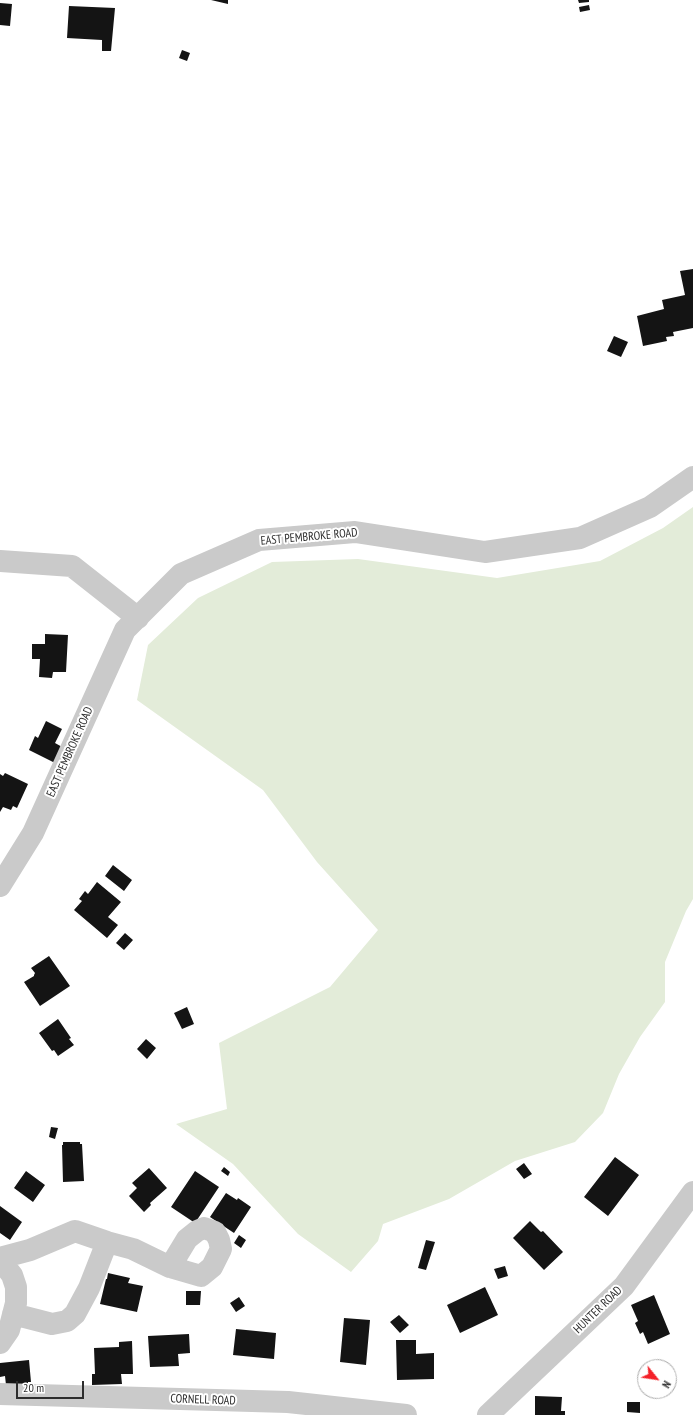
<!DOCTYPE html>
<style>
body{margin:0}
#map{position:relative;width:693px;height:1415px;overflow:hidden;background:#fff;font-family:"PT Sans Narrow",sans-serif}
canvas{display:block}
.north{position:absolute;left:637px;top:1359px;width:40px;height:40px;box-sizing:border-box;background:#fff;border:1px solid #ababab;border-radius:50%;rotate:120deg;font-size:11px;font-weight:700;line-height:16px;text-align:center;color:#2d2d2d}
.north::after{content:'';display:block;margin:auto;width:14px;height:18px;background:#f42028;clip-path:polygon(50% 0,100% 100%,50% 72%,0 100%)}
.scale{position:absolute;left:16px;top:1381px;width:68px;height:18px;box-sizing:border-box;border:2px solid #2d2d2d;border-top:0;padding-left:5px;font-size:12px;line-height:14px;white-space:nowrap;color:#2d2d2d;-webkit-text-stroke:3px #fff;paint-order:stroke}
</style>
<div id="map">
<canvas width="693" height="1415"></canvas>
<div class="north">N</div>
<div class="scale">20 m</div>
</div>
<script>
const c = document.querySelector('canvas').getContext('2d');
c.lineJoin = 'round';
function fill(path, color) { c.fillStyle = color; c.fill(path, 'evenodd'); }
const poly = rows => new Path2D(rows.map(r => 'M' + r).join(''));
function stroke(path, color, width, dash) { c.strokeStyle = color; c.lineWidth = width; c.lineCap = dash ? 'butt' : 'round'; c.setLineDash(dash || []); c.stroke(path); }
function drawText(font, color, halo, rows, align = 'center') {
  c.font = font + ' "PT Sans Narrow",sans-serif'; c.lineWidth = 4; c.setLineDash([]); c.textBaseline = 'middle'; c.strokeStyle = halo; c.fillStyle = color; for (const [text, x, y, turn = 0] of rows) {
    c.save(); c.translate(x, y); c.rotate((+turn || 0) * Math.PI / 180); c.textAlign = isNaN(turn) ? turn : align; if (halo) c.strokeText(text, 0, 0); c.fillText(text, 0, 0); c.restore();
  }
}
fill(poly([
 [693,507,693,899,686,911,665,962,665,1002,640,1037,619,1074,603,1113,575,1142,515,1161,449,1199,383,1224,378,1241,351,1272,298,1234,233,1164,176,1124,227,1109,219,1043,330,987,378,930,317,862,263,790,137,700,148,645,198,598,272,562,358,559,497,578,600,561,663,528]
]), '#e3ecd9');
fill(poly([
 [211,0,228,0,228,4],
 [578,0,589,0,589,2,579,3],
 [0,3,12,4,10,26,0,25],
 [589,5,590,10,580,12,579,7],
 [69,6,115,8,111,51,102,51,102,40,67,38],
 [182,50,190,53,187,61,179,58],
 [693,269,693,328,673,332,674,336,666,337,667,341,643,346,637,316,664,309,662,300,685,295,680,271],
 [614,336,628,342,621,357,607,351],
 [45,634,68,635,66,672,53,672,52,678,39,677,40,659,32,659,32,644,45,644],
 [46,721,62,729,55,743,64,748,57,764,29,750,35,736,38,738],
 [5,773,28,784,17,808,13,806,11,810,3,807,0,812,0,774,3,776],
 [113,865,132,880,124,891,105,876],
 [97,882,121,902,108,917,118,925,107,938,74,910,82,901,79,899,85,891,88,894],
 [125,933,133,940,124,950,116,943],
 [49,956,70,986,40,1006,24,982,34,976,34,975,35,973,31,968],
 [187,1007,194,1024,182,1029,174,1013],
 [58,1019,71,1038,69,1039,74,1045,58,1056,54,1050,52,1051,39,1033],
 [146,1039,156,1048,147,1059,137,1049],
 [51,1127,58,1128,55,1139,49,1137],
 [63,1142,80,1142,80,1144,82,1144,84,1181,63,1182,62,1145,63,1145],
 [615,1157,639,1175,608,1216,584,1197],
 [524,1163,532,1174,524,1179,516,1169],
 [224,1167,230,1172,228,1176,221,1171],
 [149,1168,167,1188,150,1203,151,1205,144,1212,129,1196,137,1188,132,1183],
 [26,1171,45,1185,33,1202,14,1188],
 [195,1171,219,1187,195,1223,171,1207],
 [226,1193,237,1200,238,1198,251,1207,234,1233,210,1217],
 [0,1206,22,1222,10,1240,0,1233],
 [530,1221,541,1232,543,1231,563,1252,544,1270,513,1238],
 [239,1235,246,1240,241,1248,234,1243],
 [426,1240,435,1242,426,1270,418,1268],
 [505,1266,508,1276,498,1279,494,1269],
 [108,1273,130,1278,128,1283,143,1286,137,1312,100,1304,106,1279,107,1279],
 [485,1287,498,1315,460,1333,447,1305],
 [186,1291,201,1291,200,1305,186,1305],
 [654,1295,670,1334,648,1344,643,1332,640,1334,635,1323,638,1321,631,1305],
 [239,1297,245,1306,236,1312,230,1303],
 [399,1315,409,1325,400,1333,390,1322],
 [344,1318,370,1320,366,1365,340,1362],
 [236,1329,276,1333,274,1359,233,1355],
 [189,1334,190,1353,178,1354,179,1366,150,1367,148,1336],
 [396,1340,416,1340,416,1354,434,1353,434,1379,397,1380],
 [132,1341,133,1374,121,1374,122,1384,92,1385,92,1374,95,1374,94,1348,119,1347,119,1342],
 [29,1360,31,1382,28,1382,28,1389,6,1385,5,1376,0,1377,0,1363],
 [535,1396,562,1397,561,1411,565,1411,565,1415,535,1415],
 [627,1402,640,1402,640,1413,627,1412]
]), '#141414');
stroke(poly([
 [0,561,72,566,138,618],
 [0,886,33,833,125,630,181,574,259,540,355,532,485,552,580,538,650,507,693,477],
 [0,1258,30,1250,75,1231,107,1242,133,1249,170,1267,201,1276,212,1267,221,1249,219,1240,215,1232,204,1228,197,1231,187,1239,170,1267],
 [0,1260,12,1275,16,1287,16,1303,9,1330,0,1343],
 [13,1314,52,1324,67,1321,75,1314,89,1288,107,1242],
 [0,1394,288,1402,406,1415],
 [488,1415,624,1286,693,1192]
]), '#cacaca', 22);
drawText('12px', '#2d2d2d', '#fff', [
 ["EAST PEMBROKE ROAD",309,537,-5],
 ["EAST PEMBROKE ROAD",70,752,-66],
 ["HUNTER ROAD",598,1310,-44],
 ["CORNELL ROAD",203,1400,2]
]);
</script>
